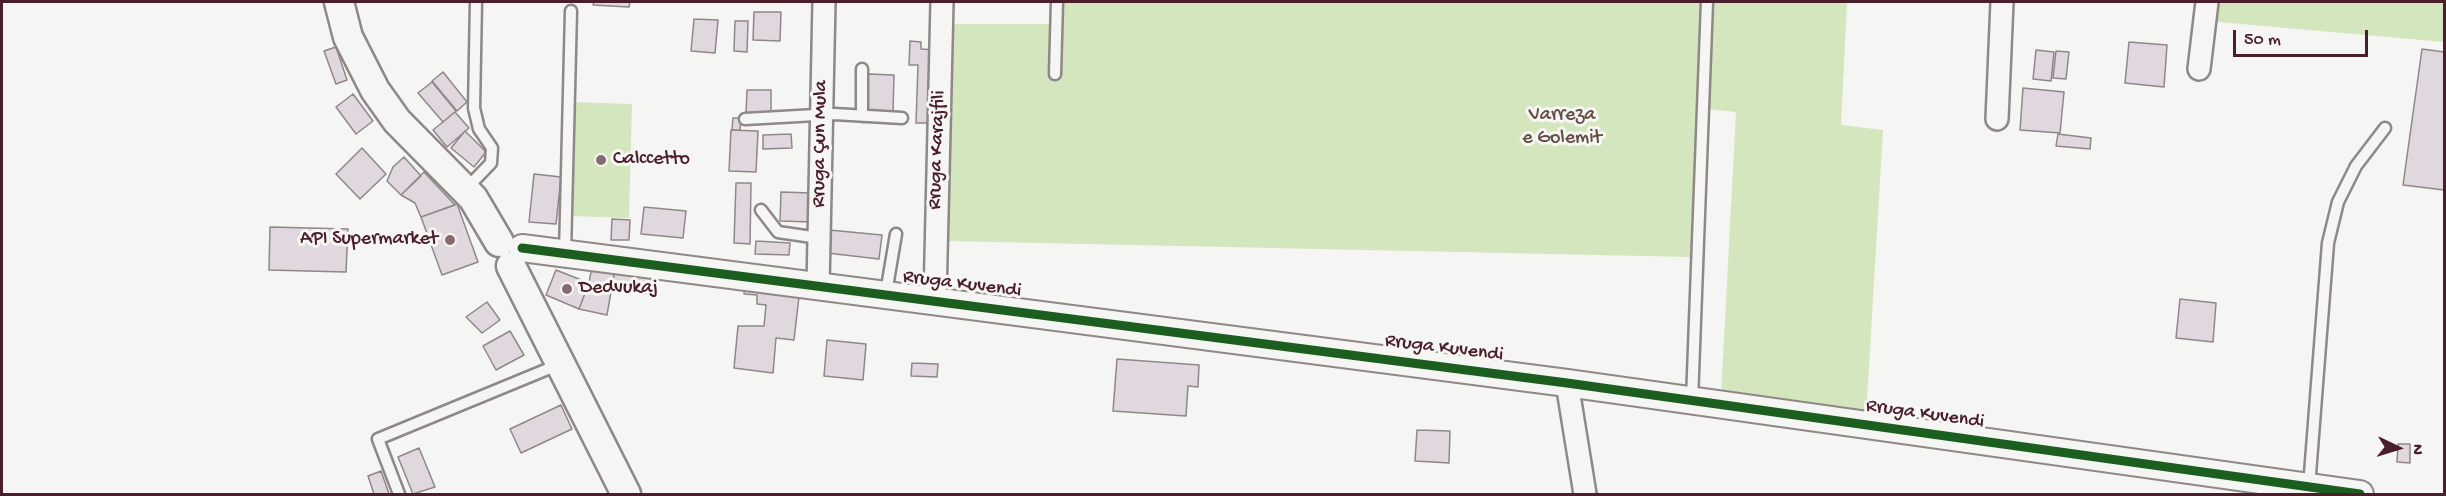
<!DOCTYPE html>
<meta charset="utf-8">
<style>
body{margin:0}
#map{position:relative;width:2446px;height:496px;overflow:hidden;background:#f5f5f3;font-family:"Gochi Hand",sans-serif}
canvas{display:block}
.frame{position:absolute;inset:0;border:3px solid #4a1f2b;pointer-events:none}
.north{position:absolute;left:2368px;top:418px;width:60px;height:60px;-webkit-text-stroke:4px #f6f6f2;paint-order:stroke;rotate:94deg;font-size:16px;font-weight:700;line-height:24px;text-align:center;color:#4a1f2b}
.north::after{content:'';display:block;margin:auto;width:21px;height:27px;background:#4a1f2b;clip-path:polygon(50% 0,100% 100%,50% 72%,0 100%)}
.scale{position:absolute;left:2233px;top:30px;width:135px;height:27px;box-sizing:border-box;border:3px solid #4a1f2b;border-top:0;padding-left:8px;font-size:18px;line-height:21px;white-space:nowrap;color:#4a1f2b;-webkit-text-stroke:4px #f6f6f2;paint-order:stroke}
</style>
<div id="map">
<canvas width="2446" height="496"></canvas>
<div class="frame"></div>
<div class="north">N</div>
<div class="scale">50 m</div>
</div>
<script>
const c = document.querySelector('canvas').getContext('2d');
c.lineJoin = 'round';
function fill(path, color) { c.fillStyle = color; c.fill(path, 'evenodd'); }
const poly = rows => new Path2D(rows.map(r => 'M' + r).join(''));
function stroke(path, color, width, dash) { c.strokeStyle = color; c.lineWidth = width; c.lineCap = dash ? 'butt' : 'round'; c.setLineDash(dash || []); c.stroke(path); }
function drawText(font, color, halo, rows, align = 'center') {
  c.font = font + ' "Gochi Hand",sans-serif'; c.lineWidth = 6; c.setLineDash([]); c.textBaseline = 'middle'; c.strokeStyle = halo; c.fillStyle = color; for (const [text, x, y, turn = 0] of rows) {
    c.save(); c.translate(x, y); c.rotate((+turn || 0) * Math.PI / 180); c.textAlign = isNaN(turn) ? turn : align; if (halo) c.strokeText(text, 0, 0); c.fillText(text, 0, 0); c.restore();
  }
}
fill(poly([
 [1051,2,1702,2,1691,257,947,241,953,24,1050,24],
 [1714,2,1847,2,1841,125,1883,130,1866,417,1721,396,1736,112,1708,109],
 [2211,2,2444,2,2444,42,2208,21],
 [572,102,632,104,629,218,569,216]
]), '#d3e6be');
const building = poly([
 [594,2,630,2,629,7,593,5,594,2],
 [754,12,781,12,780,41,753,40,754,12],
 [694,19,718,20,715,53,691,51,694,19],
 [735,21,748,21,747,52,734,51,735,21],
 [910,41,921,42,921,49,936,50,934,123,916,123,918,65,909,65,910,41],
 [2129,42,2167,45,2164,87,2125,83,2129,42],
 [336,47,347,80,336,84,324,51,336,47],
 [2422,49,2444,52,2444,190,2403,185,2422,49],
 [2036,50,2054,52,2051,81,2033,79,2036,50],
 [2056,51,2069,52,2066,79,2053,78,2056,51],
 [443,72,467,102,457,111,432,81,443,72],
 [868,74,894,75,893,112,867,111,868,74],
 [432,82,456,111,443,122,418,93,432,82],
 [2023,88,2064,92,2060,133,2020,130,2023,88],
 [747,90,771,90,771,115,746,114,747,90],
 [353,94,373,121,356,134,336,107,353,94],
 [455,112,469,128,447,147,433,130,455,112],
 [733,118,741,118,740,130,732,130,733,118],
 [731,130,758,131,756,172,729,171,731,130],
 [465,131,486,152,474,167,451,148,465,131],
 [791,134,792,148,763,149,763,135,791,134],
 [2058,134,2091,138,2090,149,2056,146,2058,134],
 [362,148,386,174,360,199,336,174,362,148],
 [404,157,421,176,401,195,387,181,393,167,404,157],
 [424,172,455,205,421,217,415,203,401,195,424,172],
 [534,174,561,177,556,224,529,222,534,174],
 [736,183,751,183,750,244,734,243,736,183],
 [781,192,812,193,811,222,780,221,781,192],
 [457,204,478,262,442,275,421,217,457,204],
 [644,207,686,211,683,238,641,234,644,207],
 [612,219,630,220,629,240,611,240,612,219],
 [270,227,348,229,346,272,269,270,270,227],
 [829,230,882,235,879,259,827,253,829,230],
 [756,241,790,243,789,255,755,254,756,241],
 [592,266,615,269,607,315,579,309,589,283,592,266],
 [615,269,655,274,652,295,612,289,615,269],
 [556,270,589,283,579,309,546,295,556,270],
 [745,282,800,288,794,340,776,338,773,373,734,368,738,326,764,326,766,305,757,304,757,295,744,294,745,282],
 [2180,299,2216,303,2213,342,2176,338,2180,299],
 [487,302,500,320,482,333,466,317,487,302],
 [510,331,524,355,496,370,483,346,510,331],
 [827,340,866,344,863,380,824,376,827,340],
 [1117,359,1199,365,1198,387,1188,386,1186,416,1113,411,1117,359],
 [912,363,938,364,937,377,911,376,912,363],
 [561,405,572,429,521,453,510,429,561,405],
 [1417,430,1450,431,1449,463,1415,461,1417,430],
 [2398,444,2410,444,2410,463,2397,462,2398,444],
 [419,448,435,487,413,494,398,457,419,448],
 [381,471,389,494,374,494,368,476,381,471]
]);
fill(building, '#e1d8df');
stroke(building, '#8f8788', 1.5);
const service = poly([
 [862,69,862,116],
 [1055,74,1057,2],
 [745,119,834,114,902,118],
 [465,190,491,163,492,148,479,129,474,108,476,2],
 [761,210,778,232,819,238],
 [565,253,571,11],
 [886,293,896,234],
 [1692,400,1707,2],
 [2309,487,2328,243,2338,202,2356,166,2385,128],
 [399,494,378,439,560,364]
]);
const minor = poly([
 [2199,69,2207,2],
 [1997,119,2002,2],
 [818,286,824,2],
 [935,299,942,2],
 [1567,383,1585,494]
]);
const tertiary = poly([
 [522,248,1567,383,2360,494]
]);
const secondary = poly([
 [339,2,348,37,375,90,397,121,473,198,499,242],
 [511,266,626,494]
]);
stroke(service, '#8f8788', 15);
stroke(minor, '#8f8788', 26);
stroke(tertiary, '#8f8788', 30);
stroke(secondary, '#8f8788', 33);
stroke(service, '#f5f5f3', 10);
stroke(minor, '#f5f5f3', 21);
stroke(tertiary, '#f5f5f3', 26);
stroke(secondary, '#f5f5f3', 28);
stroke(poly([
 [522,248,1567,383,2360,494]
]), '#1b5e20', 9);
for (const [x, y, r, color] of [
 [601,160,6,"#866a71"],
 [450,240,6,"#866a71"],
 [567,289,6,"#866a71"]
]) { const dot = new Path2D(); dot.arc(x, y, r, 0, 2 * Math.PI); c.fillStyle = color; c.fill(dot); stroke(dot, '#f6f6f2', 2); }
drawText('20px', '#654e45', '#f6f6f2', [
 ["Varreza",1562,116],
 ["e Golemit",1562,139]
]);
drawText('20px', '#4a1f2b', '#f6f6f2', [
 ["Rruga Çun Mula",821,144,-89],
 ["Rruga Karajfili",938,150,-88],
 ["Rruga Kuvendi",962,285,7],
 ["Rruga Kuvendi",1444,349,7],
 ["Rruga Kuvendi",1925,415,8]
]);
drawText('20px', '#4a1f2b', '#f6f6f2', [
 ["Calccetto",613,160],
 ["API Supermarket",438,240,"right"],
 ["Dedvukaj",579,289]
], 'left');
</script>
